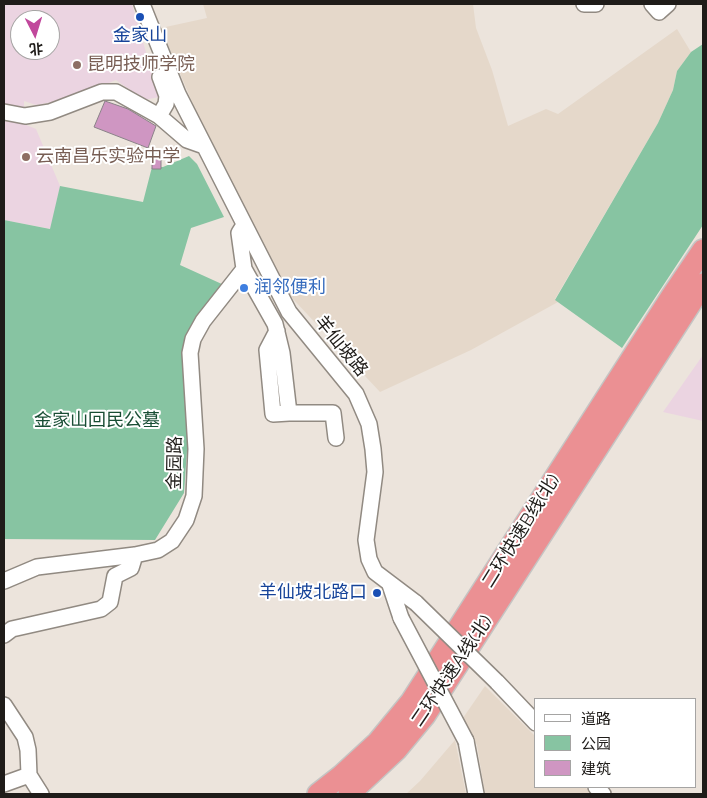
<!DOCTYPE html>
<meta charset="utf-8">
<style>
body{margin:0}
#map{position:relative;width:707px;height:798px;overflow:hidden;background:#ece4dc;font-family:Raleway,"Noto Sans SC",sans-serif}
canvas{display:block}
.frame{position:absolute;inset:0;border:5px solid #1f1c19;pointer-events:none}
.legend{position:absolute;left:534px;top:698px;width:162px;height:90px;box-sizing:border-box;background:#fff;border:1px solid #a5a4a3;margin:0;padding:6px 9px;list-style:none;font-size:15px;color:#1f1c19}
.legend li{display:flex;align-items:center;gap:10px;height:25px}
.legend b{width:25px;border:1px solid #a5a4a3}
.north{position:absolute;left:10px;top:10px;width:50px;height:50px;box-sizing:border-box;background:#fff;border:1px solid #a5a4a3;border-radius:50%;rotate:175deg;font-size:14px;font-weight:700;line-height:20px;text-align:center;color:#1f1c19}
.north::after{content:'';display:block;margin:auto;width:18px;height:22px;background:#c1489c;clip-path:polygon(50% 0,100% 100%,50% 72%,0 100%)}
</style>
<div id="map">
<canvas width="707" height="798"></canvas>
<div class="frame"></div>
<ul class="legend">
<li><b style="height:6px;background:#fff"></b>道路</li>
<li><b style="height:14px;background:#87c4a2"></b>公园</li>
<li><b style="height:14px;background:#cf96c2"></b>建筑</li>
</ul>
<div class="north">北</div>
</div>
<script>
const c = document.querySelector('canvas').getContext('2d');
c.lineJoin = 'round';
function fill(path, color) { c.fillStyle = color; c.fill(path, 'evenodd'); }
const poly = rows => new Path2D(rows.map(r => 'M' + r).join(''));
function stroke(path, color, width, dash) { c.strokeStyle = color; c.lineWidth = width; c.lineCap = dash ? 'butt' : 'round'; c.setLineDash(dash || []); c.stroke(path); }
function drawText(font, color, halo, rows, align = 'center') {
  c.font = font + ' Raleway,"Noto Sans SC",sans-serif'; c.lineWidth = 4; c.setLineDash([]); c.textBaseline = 'middle'; c.strokeStyle = halo; c.fillStyle = color; for (const [text, x, y, turn = 0] of rows) {
    c.save(); c.translate(x, y); c.rotate((+turn || 0) * Math.PI / 180); c.textAlign = isNaN(turn) ? turn : align; if (halo) c.strokeText(text, 0, 0); c.fillText(text, 0, 0); c.restore();
  }
}
fill(poly([
 [203,4,473,4,476,28,492,70,508,126,546,109,558,114,677,29,691,52,677,71,673,90,658,123,555,299,558,302,471,350,380,392,293,299,262,247,195,109,161,28,207,18],
 [485,686,536,737,536,787,585,787,592,794,485,794,477,745,463,718],
 [455,740,466,794,406,794,420,781]
]), '#e5d8ca');
fill(poly([
 [4,4,132,4,159,97,144,100,116,80,73,98,36,105,24,101,24,124,36,129,60,186,51,229,4,220],
 [20,20,50,20,50,50,20,50],
 [703,355,703,421,663,412]
]), '#ebd4e1');
fill(poly([
 [703,44,703,225,622,348,555,300,658,123,673,90,677,71,691,52],
 [189,156,197,164,224,217,191,228,180,265,224,285,184,338,189,422,184,493,155,540,4,539,4,220,50,229,60,186,143,202,152,167,163,167]
]), '#87c4a2');
const building = poly([
 [105,101,128,109,156,126,148,148,94,127,105,101],
 [152,157,161,157,161,169,152,169,152,157]
]);
fill(building, '#cf96c2');
stroke(building, '#8a8288', 1);
const minor = poly([
 [142,4,178,94,289,312,356,394,369,424,373,449,375,472,366,540,369,559,375,572,416,603],
 [584,4,596,4],
 [652,4,659,12,668,4],
 [4,112,25,116,50,112,102,92,116,92,159,116,166,104,167,96,160,77],
 [159,116,187,140,204,146],
 [244,269,275,324,282,353,289,413,333,413,336,438],
 [277,331,267,350,273,414,289,413],
 [4,581,37,567,135,555,158,550,172,541,186,520,194,496,196,449,190,353,193,339,203,321,244,269,239,233,244,225],
 [390,585,401,618],
 [4,635,12,629,101,609,110,602,115,576,131,568,135,555],
 [497,682,536,723],
 [4,705,25,737,28,750,29,775,41,794],
 [466,741,476,794],
 [4,784,29,775],
 [596,787,603,794]
]);
const highway = poly([
 [318,794,341,776,378,742,411,702,672,296,703,250],
 [349,794,396,750,425,715,703,284]
]);
stroke(minor, '#918a82', 18);
stroke(highway, '#c5c4c3', 24);
stroke(minor, '#fff', 15);
stroke(highway, '#eb9093', 21);
const minorBridge = poly([
 [416,603,497,682],
 [401,618,466,741]
]);
stroke(minorBridge, '#918a82', 18, []);
stroke(minorBridge, '#fff', 15);
for (const [x, y, r, color] of [
 [140,17,5,"#1a4fb4"],
 [77,65,5,"#8d6e63"],
 [26,157,5,"#8d6e63"],
 [244,288,5,"#3f7fe0"],
 [377,593,5,"#1a4fb4"]
]) { const dot = new Path2D(); dot.arc(x, y, r, 0, 2 * Math.PI); c.fillStyle = color; c.fill(dot); stroke(dot, '#fff', 2); }
drawText('18px', '#164399', '#fff', [
 ["金家山",140,36],
 ["羊仙坡北路口",367,593,"right"]
]);
drawText('18px', '#785e54', '#fff', [
 ["昆明技师学院",87,65],
 ["云南昌乐实验中学",36,157]
], 'left');
drawText('18px', '#366cbe', '#fff', [
 ["润邻便利",254,288]
], 'left');
drawText('18px', '#1f1c19', '#fff', [
 ["羊仙坡路",341,346,51],
 ["金园路",175,463,-89],
 ["二环快速B线(北)",521,531,-58],
 ["二环快速A线(北)",452,671,-56]
]);
drawText('18px', '#184d34', '#fff', [
 ["金家山回民公墓",97,421]
]);
</script>
